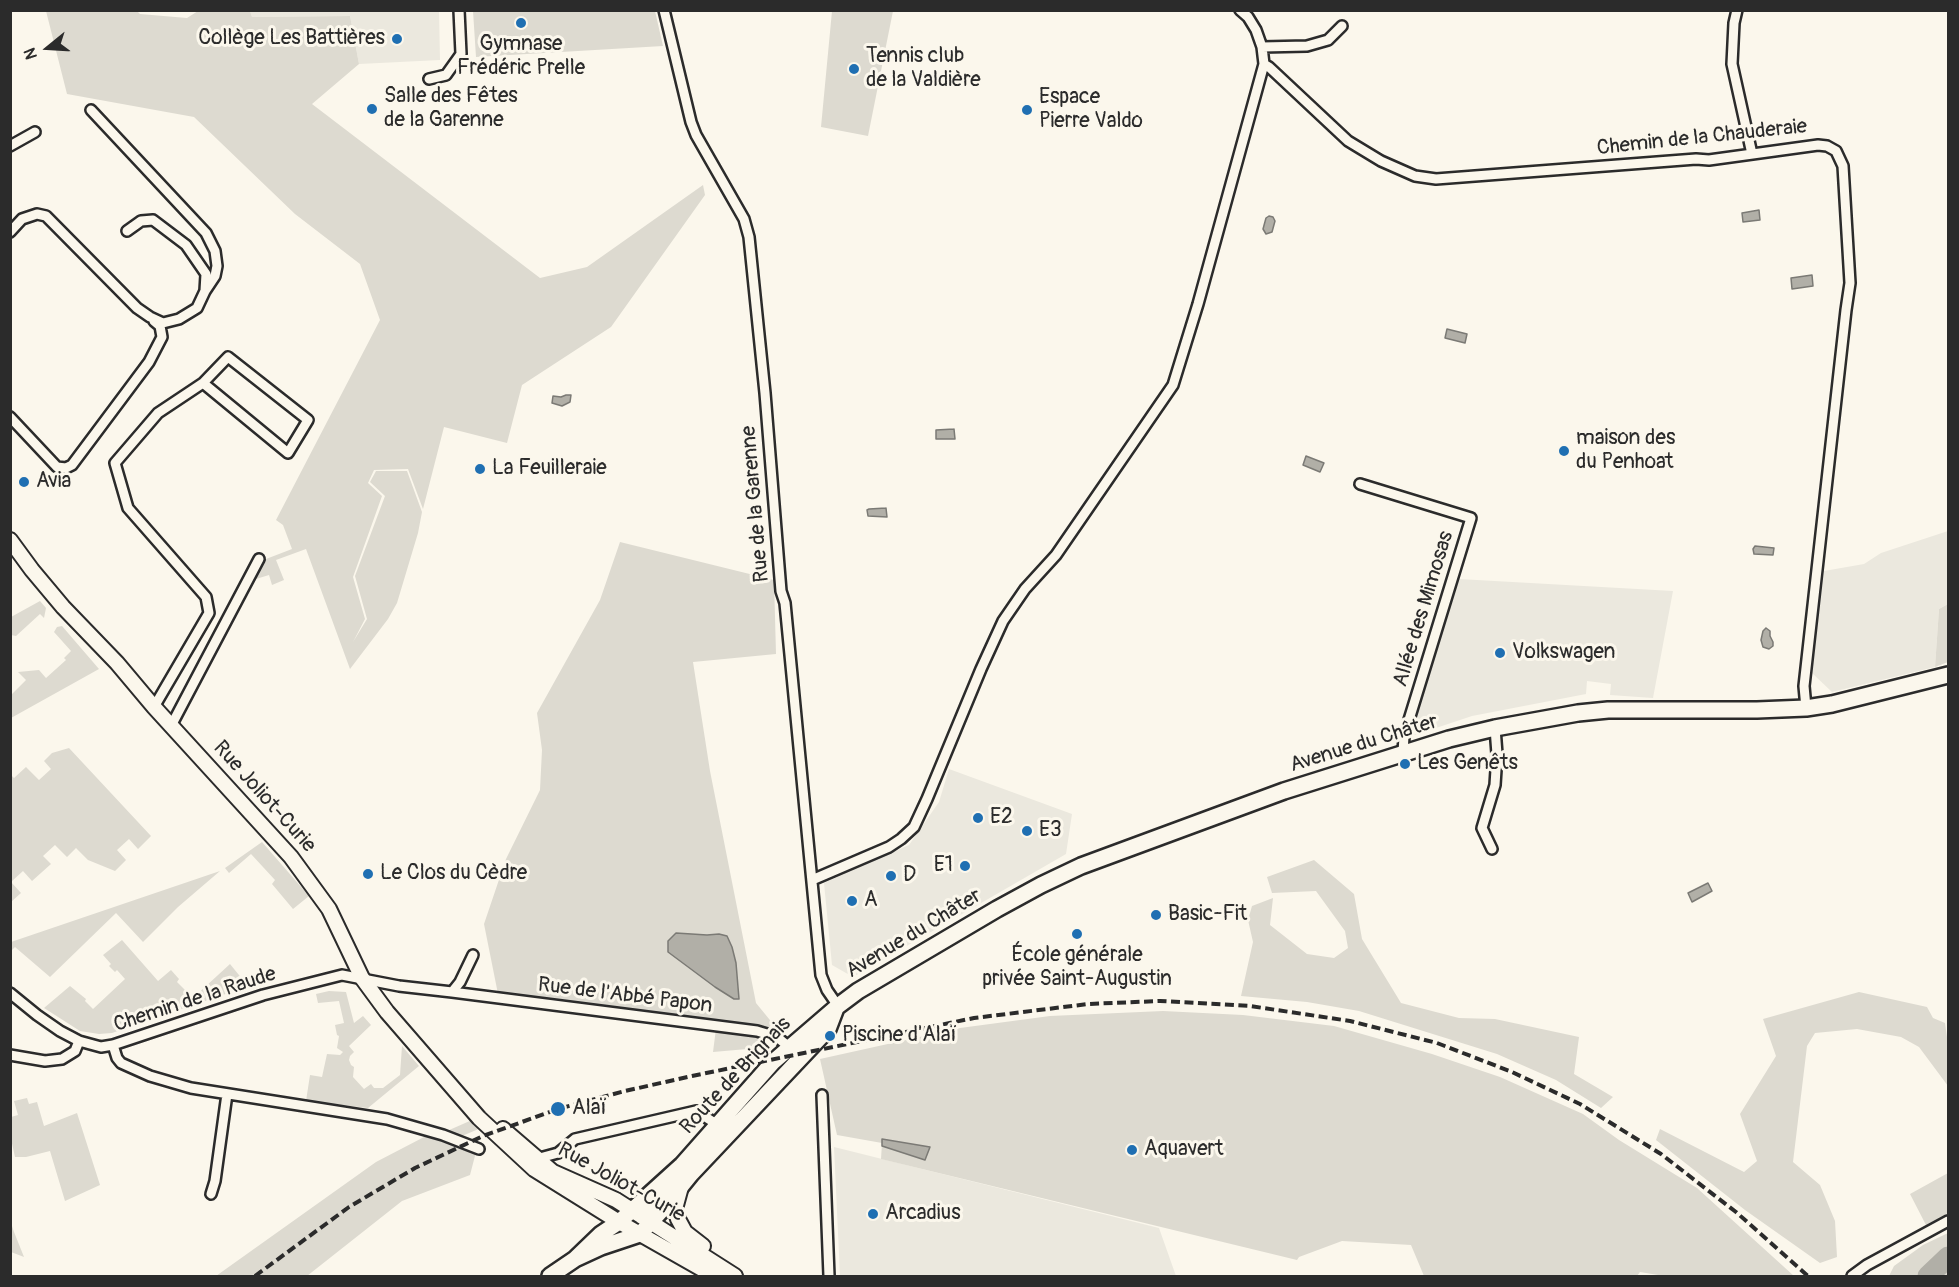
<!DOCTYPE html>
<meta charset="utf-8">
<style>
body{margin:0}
#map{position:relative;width:1959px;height:1287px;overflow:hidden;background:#fbf7ec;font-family:Pangolin,sans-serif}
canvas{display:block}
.frame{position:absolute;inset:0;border:12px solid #2b2b2b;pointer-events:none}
.north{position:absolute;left:18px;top:18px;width:60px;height:60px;-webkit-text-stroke:4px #fbf7ec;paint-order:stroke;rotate:252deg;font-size:16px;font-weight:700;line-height:24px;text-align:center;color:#2b2b2b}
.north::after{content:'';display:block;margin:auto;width:21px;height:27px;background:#2b2b2b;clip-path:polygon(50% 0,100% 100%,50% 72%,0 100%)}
</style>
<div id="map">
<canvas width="1959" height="1287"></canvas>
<div class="frame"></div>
<div class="north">N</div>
</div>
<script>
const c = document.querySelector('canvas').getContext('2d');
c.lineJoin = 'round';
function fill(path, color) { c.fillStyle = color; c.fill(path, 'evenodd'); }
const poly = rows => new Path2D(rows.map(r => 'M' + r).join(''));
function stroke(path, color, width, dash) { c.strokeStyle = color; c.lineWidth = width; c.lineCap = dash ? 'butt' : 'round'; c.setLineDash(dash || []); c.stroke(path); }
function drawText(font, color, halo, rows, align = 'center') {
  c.font = font + ' Pangolin,sans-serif'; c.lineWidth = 6; c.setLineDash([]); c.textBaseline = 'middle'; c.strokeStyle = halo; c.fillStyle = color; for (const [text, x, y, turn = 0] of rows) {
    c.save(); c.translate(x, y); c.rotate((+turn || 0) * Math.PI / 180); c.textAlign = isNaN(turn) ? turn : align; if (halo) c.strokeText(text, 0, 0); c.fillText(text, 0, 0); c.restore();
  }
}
fill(poly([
 [250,11,439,11,440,60,359,64,350,16,252,17],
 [1948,531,1948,604,1939,609,1935,667,1832,692,1812,673,1824,571,1864,564,1881,553],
 [1459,579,1673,591,1653,698,1610,695,1611,684,1587,681,1586,694,1472,716,1409,737],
 [949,769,1072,814,1066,854,853,977,832,965,824,883,909,845,939,802],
 [834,1147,1159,1228,1176,1276,840,1276]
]), '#ebe8de');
fill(poly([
 [198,11,250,11,252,17,350,16,359,64,312,104,540,278,587,267,703,185,705,195,611,327,522,385,507,443,444,427,423,509,408,469,374,470,368,483,382,496,353,577,365,619,353,642,367,619,355,576,385,496,370,482,376,471,407,471,422,512,418,533,397,603,388,619,350,669,306,549,276,560,284,580,272,585,269,575,256,579,266,559,292,549,283,525,276,520,380,320,360,264,295,214,194,117,67,94,46,11,137,11,140,14,187,18],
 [473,11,655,11,663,46,476,57],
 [832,11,893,11,868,136,821,127],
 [620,542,774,580,776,654,693,662,710,771,756,1003,774,1025,770,1047,713,1052,717,1021,498,994,484,924,506,859,540,790,542,750,537,713,600,600],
 [40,601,46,608,44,618,40,614,16,636,11,635,11,617],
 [1948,604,1948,662,1935,667,1939,609],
 [62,626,99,669,11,718,11,695,26,680,18,672,39,670,46,678,66,660,64,658,71,651,54,632,57,627],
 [69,748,151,836,138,849,129,839,117,850,126,860,115,871,88,860,76,848,67,857,55,845,43,856,51,864,32,881,23,871,11,882,21,893,11,902,10,820,12,818,10,816,11,775,14,778,26,767,39,780,51,769,44,761,52,753],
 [262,842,309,896,293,909,272,884,275,880,251,854,229,873,225,868],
 [1314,860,1354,894,1362,939,1401,1003,1459,1018,1495,1019,1579,1037,1574,1074,1613,1097,1601,1108,1556,1080,1497,1054,1359,1011,1307,1002,1241,996,1253,942,1248,920,1252,906,1273,898,1270,925,1307,954,1334,958,1348,948,1345,931,1316,891,1272,893,1267,877],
 [220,871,178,907,143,942,116,913,50,977,15,947,11,951,11,942],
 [122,940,158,981,171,970,179,979,177,982,193,998,230,964,243,980,244,984,243,988,112,1033,99,1034,80,1031,44,1008,70,986,86,999,85,1001,93,1009,125,979,117,970,115,972,109,966,111,964,103,955],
 [329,991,346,992,354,1023,363,1016,371,1025,349,1046,354,1052,350,1056,349,1060,351,1065,354,1067,353,1077,364,1089,371,1084,374,1088,383,1088,400,1075,402,1046,419,1066,368,1108,306,1101,310,1075,322,1077,327,1054,340,1055,343,1052,337,1048,339,1036,337,1035,335,1025,344,1023,339,1001,318,1003,316,994],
 [1859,992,1927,1007,1933,1018,1945,1023,1948,1044,1948,1086,1919,1047,1901,1037,1857,1029,1815,1033,1807,1046,1793,1162,1820,1185,1835,1221,1837,1257,1820,1263,1745,1210,1656,1140,1660,1129,1744,1172,1757,1161,1740,1114,1776,1056,1763,1019],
 [1163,1011,1243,1015,1334,1026,1432,1054,1500,1077,1583,1114,1619,1140,1697,1188,1794,1276,1664,1276,1640,1272,1637,1276,1424,1276,1411,1245,1342,1241,1299,1257,1297,1260,881,1159,882,1143,837,1135,820,1059,960,1028,1050,1016],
 [27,1098,29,1104,37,1102,44,1126,77,1113,100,1185,65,1201,50,1151,26,1157,15,1157,11,1139,11,1117,18,1115,14,1101],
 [472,1120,481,1128,462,1136,447,1131],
 [426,1136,448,1142,476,1152,470,1175,402,1201,307,1276,216,1276,376,1162],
 [1948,1173,1948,1213,1926,1225,1910,1194],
 [12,1226,14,1232,24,1257,11,1252,11,1227],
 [1948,1233,1948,1276,1889,1276,1894,1266,1923,1245]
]), '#dddad0');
const water = poly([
 [1759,210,1760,220,1743,222,1742,213,1759,210],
 [1269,216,1273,217,1275,221,1272,232,1266,234,1263,229,1266,218,1269,216],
 [1812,275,1813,286,1792,289,1791,278,1812,275],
 [1447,329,1467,334,1465,343,1445,338,1447,329],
 [566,395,571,395,570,402,562,406,552,403,553,396,561,397,566,395],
 [954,429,955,439,936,439,936,430,954,429],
 [1306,456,1324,463,1320,472,1303,465,1306,456],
 [886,508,887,517,868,516,867,510,869,509,886,508],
 [1755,546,1774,548,1773,555,1754,554,1753,549,1755,546],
 [1766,628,1770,631,1770,636,1773,642,1773,646,1769,649,1763,647,1761,640,1763,631,1766,628],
 [1708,883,1712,891,1692,902,1688,893,1708,883],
 [676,933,707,935,719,934,727,936,732,947,736,963,739,999,734,999,715,987,668,952,668,941,676,933],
 [882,1140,882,1139,930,1147,925,1160,882,1146,882,1140]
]);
fill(water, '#b1afa7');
stroke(water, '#7b7a75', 1.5);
stroke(poly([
 [1928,1276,1948,1257]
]), '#b1afa7', 21);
const street = poly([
 [664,10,691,122,696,135,744,219,749,237,765,393,781,591,785,603,821,975,827,990,838,1006],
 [1737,10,1734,23,1732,64,1752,154],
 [1262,47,1307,46,1328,40,1342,26],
 [1264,64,1269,67,1348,141,1381,161,1415,176,1436,179,1696,159,1709,160,1818,145,1827,146,1836,151,1843,166,1850,283,1846,310,1804,686,1806,708],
 [429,79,446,75,461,54,459,10],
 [91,110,206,233,215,251,217,266,215,276,205,291],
 [10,146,35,132],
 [10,232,22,219,37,214,46,216,137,308,150,317,163,323,179,319,197,308,205,291,206,274,186,245,153,220,141,221,127,231],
 [10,417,57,467,66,468,72,465,149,362,162,337,160,326,154,321],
 [1360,484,1471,518,1404,736,1403,753],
 [154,707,209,613,206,597,128,508,115,463,158,413,203,383,228,357,308,420,288,453,203,383],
 [171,726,259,559],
 [1492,849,1482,828,1495,785,1497,754,1495,728],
 [812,880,889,847,901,839,914,827,927,799,981,669,1003,621,1025,589,1056,555,1173,385,1198,304,1264,64,1262,47,1256,30,1248,17,1240,10],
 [452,992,460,982,473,955],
 [10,993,37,1015,60,1031,79,1041,101,1047,113,1045,263,995,342,975,399,986,452,992,757,1031,777,1037,789,1047],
 [113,1045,117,1058,121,1063,150,1076,191,1088,387,1119,443,1135,479,1149],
 [10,1055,45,1061,62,1059,75,1051,79,1041],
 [822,1095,829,1276],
 [536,1159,558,1153,575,1139,696,1111,718,1125],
 [211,1194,215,1181,227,1094],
 [1852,1276,1867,1265,1948,1221]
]);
const secondary = poly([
 [10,540,32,570,63,607,117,663,154,707,291,857,329,909,362,978,387,1012,479,1118,534,1169,619,1222,714,1276],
 [503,1129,553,1172,616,1200,735,1276],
 [681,1187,675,1209,678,1219,685,1232,703,1246],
 [642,1217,675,1180,680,1170]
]);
const primary = poly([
 [575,1259,601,1234,619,1222,682,1165,773,1062,838,1006,858,991,997,909,1041,885,1081,866,1284,791,1449,739,1495,728,1578,713,1608,710,1757,710,1806,708,1832,704,1948,675],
 [550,1276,575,1259,601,1247,640,1234,661,1211,691,1174,828,1029,836,1008]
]);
stroke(street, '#2b2b2b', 14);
stroke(secondary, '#2b2b2b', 18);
stroke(primary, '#2b2b2b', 20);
stroke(street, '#fbf7ec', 9);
stroke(secondary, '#fbf7ec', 14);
stroke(primary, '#fbf7ec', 15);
stroke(poly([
 [255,1276,349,1207,415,1168,483,1136,558,1109,625,1091,692,1076,974,1018,1088,1004,1160,1001,1250,1006,1350,1021,1437,1043,1512,1072,1580,1104,1661,1154,1736,1212,1808,1276]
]), '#2b2b2b', 4, [9, 4.5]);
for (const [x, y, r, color] of [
 [521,23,6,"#1f6fb2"],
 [397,39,6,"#1f6fb2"],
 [854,69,6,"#1f6fb2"],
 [372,109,6,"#1f6fb2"],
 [1027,110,6,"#1f6fb2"],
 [1564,451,6,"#1f6fb2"],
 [480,469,6,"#1f6fb2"],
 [24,482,6,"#1f6fb2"],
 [1500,653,6,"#1f6fb2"],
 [1405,764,6,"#1f6fb2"],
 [978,818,6,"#1f6fb2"],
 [1027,831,6,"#1f6fb2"],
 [965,866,6,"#1f6fb2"],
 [368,874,6,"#1f6fb2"],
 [891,876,6,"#1f6fb2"],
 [852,901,6,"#1f6fb2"],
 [1156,915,6,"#1f6fb2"],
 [1077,934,6,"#1f6fb2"],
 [830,1036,6,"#1f6fb2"],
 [558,1109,8,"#1f6fb2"],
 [1132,1150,6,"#1f6fb2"],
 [873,1214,6,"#1f6fb2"]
]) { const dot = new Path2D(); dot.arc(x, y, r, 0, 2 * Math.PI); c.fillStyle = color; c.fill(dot); stroke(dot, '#fbf7ec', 2); }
drawText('21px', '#2b2b2b', '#fbf7ec', [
 ["Collège Les Battières",385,39,"right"],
 ["Gymnase",521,45,"center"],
 ["Frédéric Prelle",521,69,"center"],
 ["Tennis club",866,57],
 ["de la Valdière",866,81],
 ["Salle des Fêtes",384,97],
 ["de la Garenne",384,121],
 ["Espace",1039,98],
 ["Pierre Valdo",1039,122],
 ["maison des",1576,439],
 ["du Penhoat",1576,463],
 ["La Feuilleraie",492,469],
 ["Avia",36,482],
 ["Volkswagen",1512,653],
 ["Les Genêts",1417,764],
 ["E2",990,818],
 ["E3",1039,831],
 ["E1",953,866,"right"],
 ["Le Clos du Cèdre",380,874],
 ["D",903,876],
 ["A",864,901],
 ["Basic-Fit",1168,915],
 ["École générale",1077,956,"center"],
 ["privée Saint-Augustin",1077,980,"center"],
 ["Piscine d'Alaï",842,1036],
 ["Alaï",572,1109],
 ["Aquavert",1144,1150],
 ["Arcadius",885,1214]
], 'left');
drawText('21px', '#2b2b2b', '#fbf7ec', [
 ["Chemin de la Chauderaie",1702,138,-6],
 ["Rue de la Garenne",756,504,-95],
 ["Allée des Mimosas",1424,609,-73],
 ["Avenue du Châter",1364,744,-17],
 ["Rue Joliot-Curie",264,797,48],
 ["Avenue du Châter",914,934,-31],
 ["Rue de l'Abbé Papon",625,996,7],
 ["Chemin de la Raude",195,1000,-18],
 ["Route de Brignais",736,1076,-47],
 ["Rue Joliot-Curie",621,1183,29]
]);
</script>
